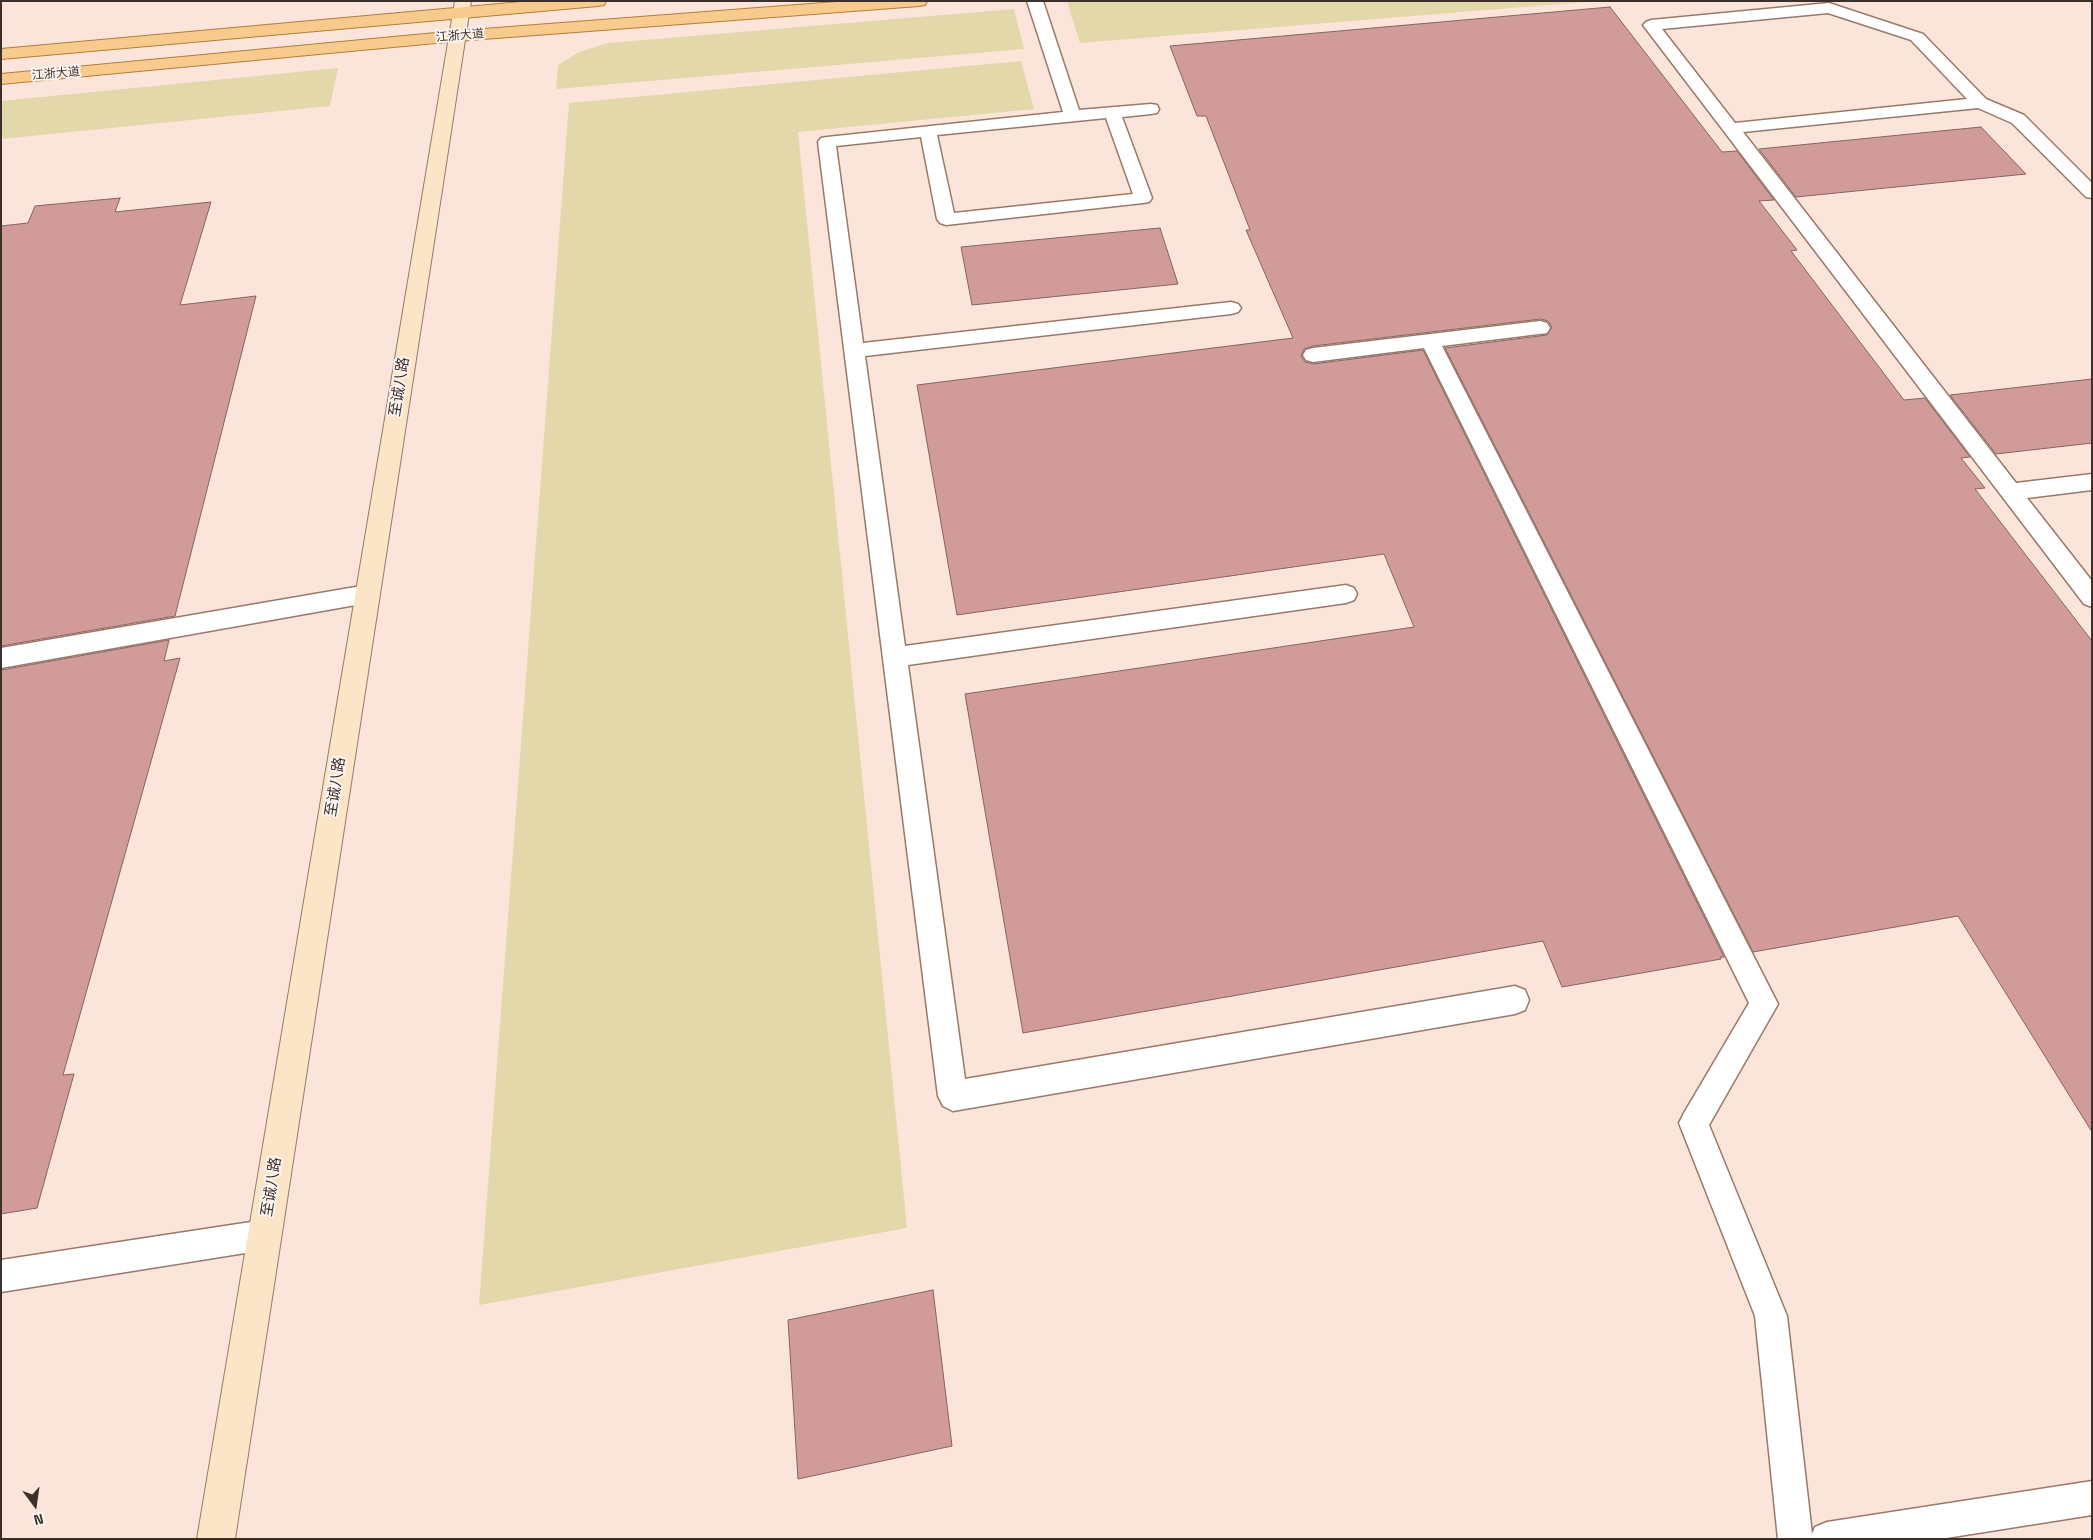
<!DOCTYPE html>
<meta charset="utf-8">
<style>
body{margin:0}
#map{position:relative;width:2093px;height:1540px;overflow:hidden;background:#fbe5db;font-family:"Space Grotesk",sans-serif}
canvas{display:block}
.frame{position:absolute;inset:0;border:2px solid #3d2f29;pointer-events:none}
.north{position:absolute;left:10px;top:1480px;width:50px;height:50px;-webkit-text-stroke:4px #fdf5f2;paint-order:stroke;rotate:166deg;font-size:14px;font-weight:700;line-height:20px;text-align:center;color:#3d2f29}
.north::after{content:'';display:block;margin:auto;width:18px;height:22px;background:#3d2f29;clip-path:polygon(50% 0,100% 100%,50% 72%,0 100%)}
</style>
<div id="map">
<canvas width="2093" height="1540"></canvas>
<div class="frame"></div>
<div class="north">N</div>
</div>
<script>
const c = document.querySelector('canvas').getContext('2d');
c.lineJoin = 'round';
function fill(path, color) { c.fillStyle = color; c.fill(path, 'evenodd'); }
const poly = rows => new Path2D(rows.map(r => 'M' + r).join(''));
function stroke(path, color, width, dash) { c.strokeStyle = color; c.lineWidth = width; c.lineCap = dash ? 'butt' : 'round'; c.setLineDash(dash || []); c.stroke(path); }
function drawText(font, color, halo, rows, align = 'center') {
  c.font = font + ' "Space Grotesk","Noto Sans SC",sans-serif'; c.lineWidth = 4; c.setLineDash([]); c.textBaseline = 'middle'; c.strokeStyle = halo; c.fillStyle = color; for (const [text, x, y, turn = 0] of rows) {
    c.save(); c.translate(x, y); c.rotate((+turn || 0) * Math.PI / 180); c.textAlign = isNaN(turn) ? turn : align; if (halo) c.strokeText(text, 0, 0); c.fillText(text, 0, 0); c.restore();
  }
}
fill(poly([
 [1067,1,1598,1,1080,43],
 [1014,9,1024,49,556,89,558,65,579,52,608,43],
 [1021,61,1034,109,798,132,907,1228,479,1305,569,103],
 [338,68,330,106,1,139,1,101]
]), '#e3d8a9');
const building = poly([
 [1610,7,1722,152,1737,151,1774,200,1759,201,1797,250,1791,251,1904,400,1925,398,1970,457,1961,458,1985,488,1975,489,2092,641,2092,1132,1958,916,1753,952,1445,348,1547,335,1552,327,1548,321,1541,319,1313,346,1304,349,1301,356,1305,362,1313,364,1423,350,1724,957,1720,957,1721,959,1562,987,1543,941,1023,1033,965,694,1414,627,1384,554,957,615,917,385,1293,338,1246,230,1250,230,1206,116,1197,116,1170,46,1610,7],
 [1981,127,2026,174,1796,197,1759,149,1981,127],
 [120,198,115,212,211,202,180,305,256,296,175,616,1,646,1,226,28,223,35,206,120,198],
 [1160,228,1178,284,972,305,961,247,1160,228],
 [2092,379,2092,443,1996,454,1950,395,2092,379],
 [169,640,164,661,180,658,63,1075,74,1074,37,1208,1,1214,1,670,169,640],
 [933,1290,952,1446,798,1479,788,1320,933,1290]
]);
fill(building, '#d19b99');
stroke(building, '#866362', 1);
const lane = poly([
 [1027,1,1043,1,1079,110,1151,104,1157,105,1159,109,1157,113,1151,114,1122,117,1152,198,1149,202,1143,203,946,225,940,223,937,219,921,137,836,146,863,343,1231,302,1238,304,1241,308,1238,312,1231,314,865,356,905,646,1346,585,1354,588,1357,594,1354,600,1346,603,908,665,965,1079,1515,986,1525,990,1529,1000,1525,1010,1515,1014,953,1111,943,1106,938,1096,818,142,821,138,827,137,1063,112,1027,1],
 [1106,118,1133,194,954,213,937,135,1106,118],
 [1829,3,1923,34,1986,99,2024,115,2092,183,2092,198,2086,197,2012,123,1978,108,1743,132,2016,483,2092,474,2092,490,2027,498,2092,581,2092,607,2084,604,1643,25,1646,22,1651,20,1829,3],
 [1828,13,1911,40,1967,99,1735,123,1662,29,1828,13],
 [1540,321,1547,323,1550,328,1547,333,1442,346,1778,1004,1709,1125,1787,1316,1812,1534,1815,1527,1827,1522,2092,1481,2092,1515,1940,1539,1778,1539,1755,1316,1679,1123,1684,1113,1749,1003,1424,348,1313,362,1306,360,1303,355,1306,350,1313,348,1540,321],
 [367,585,375,588,378,594,375,600,367,603,1,668,1,648,367,585],
 [264,1220,275,1224,279,1235,275,1246,264,1250,1,1292,1,1260,264,1220]
]);
const secondary = poly([
 [455,1,471,1,235,1539,197,1539,455,1]
]);
const primary = poly([
 [532,1,606,1,604,5,598,6,1,59,1,49,532,1],
 [849,1,927,1,925,5,919,6,457,41,1,84,1,74,457,31,849,1]
]);
stroke(lane, '#99796a', 3);
stroke(secondary, '#99796a', 2);
stroke(primary, '#b37e39', 2);
fill(lane, '#fff');
fill(secondary, '#fbe5c6');
fill(primary, '#f7cb8d');
drawText('12px', '#3d2f29', '#fdf5f2', [
 ["江浙大道",460,36,-5],
 ["江浙大道",56,74,-5]
]);
drawText('15px', '#3d2f29', '#fdf5f2', [
 ["至诚八路",400,387,-81],
 ["至诚八路",336,787,-81],
 ["至诚八路",272,1187,-81]
]);
</script>
